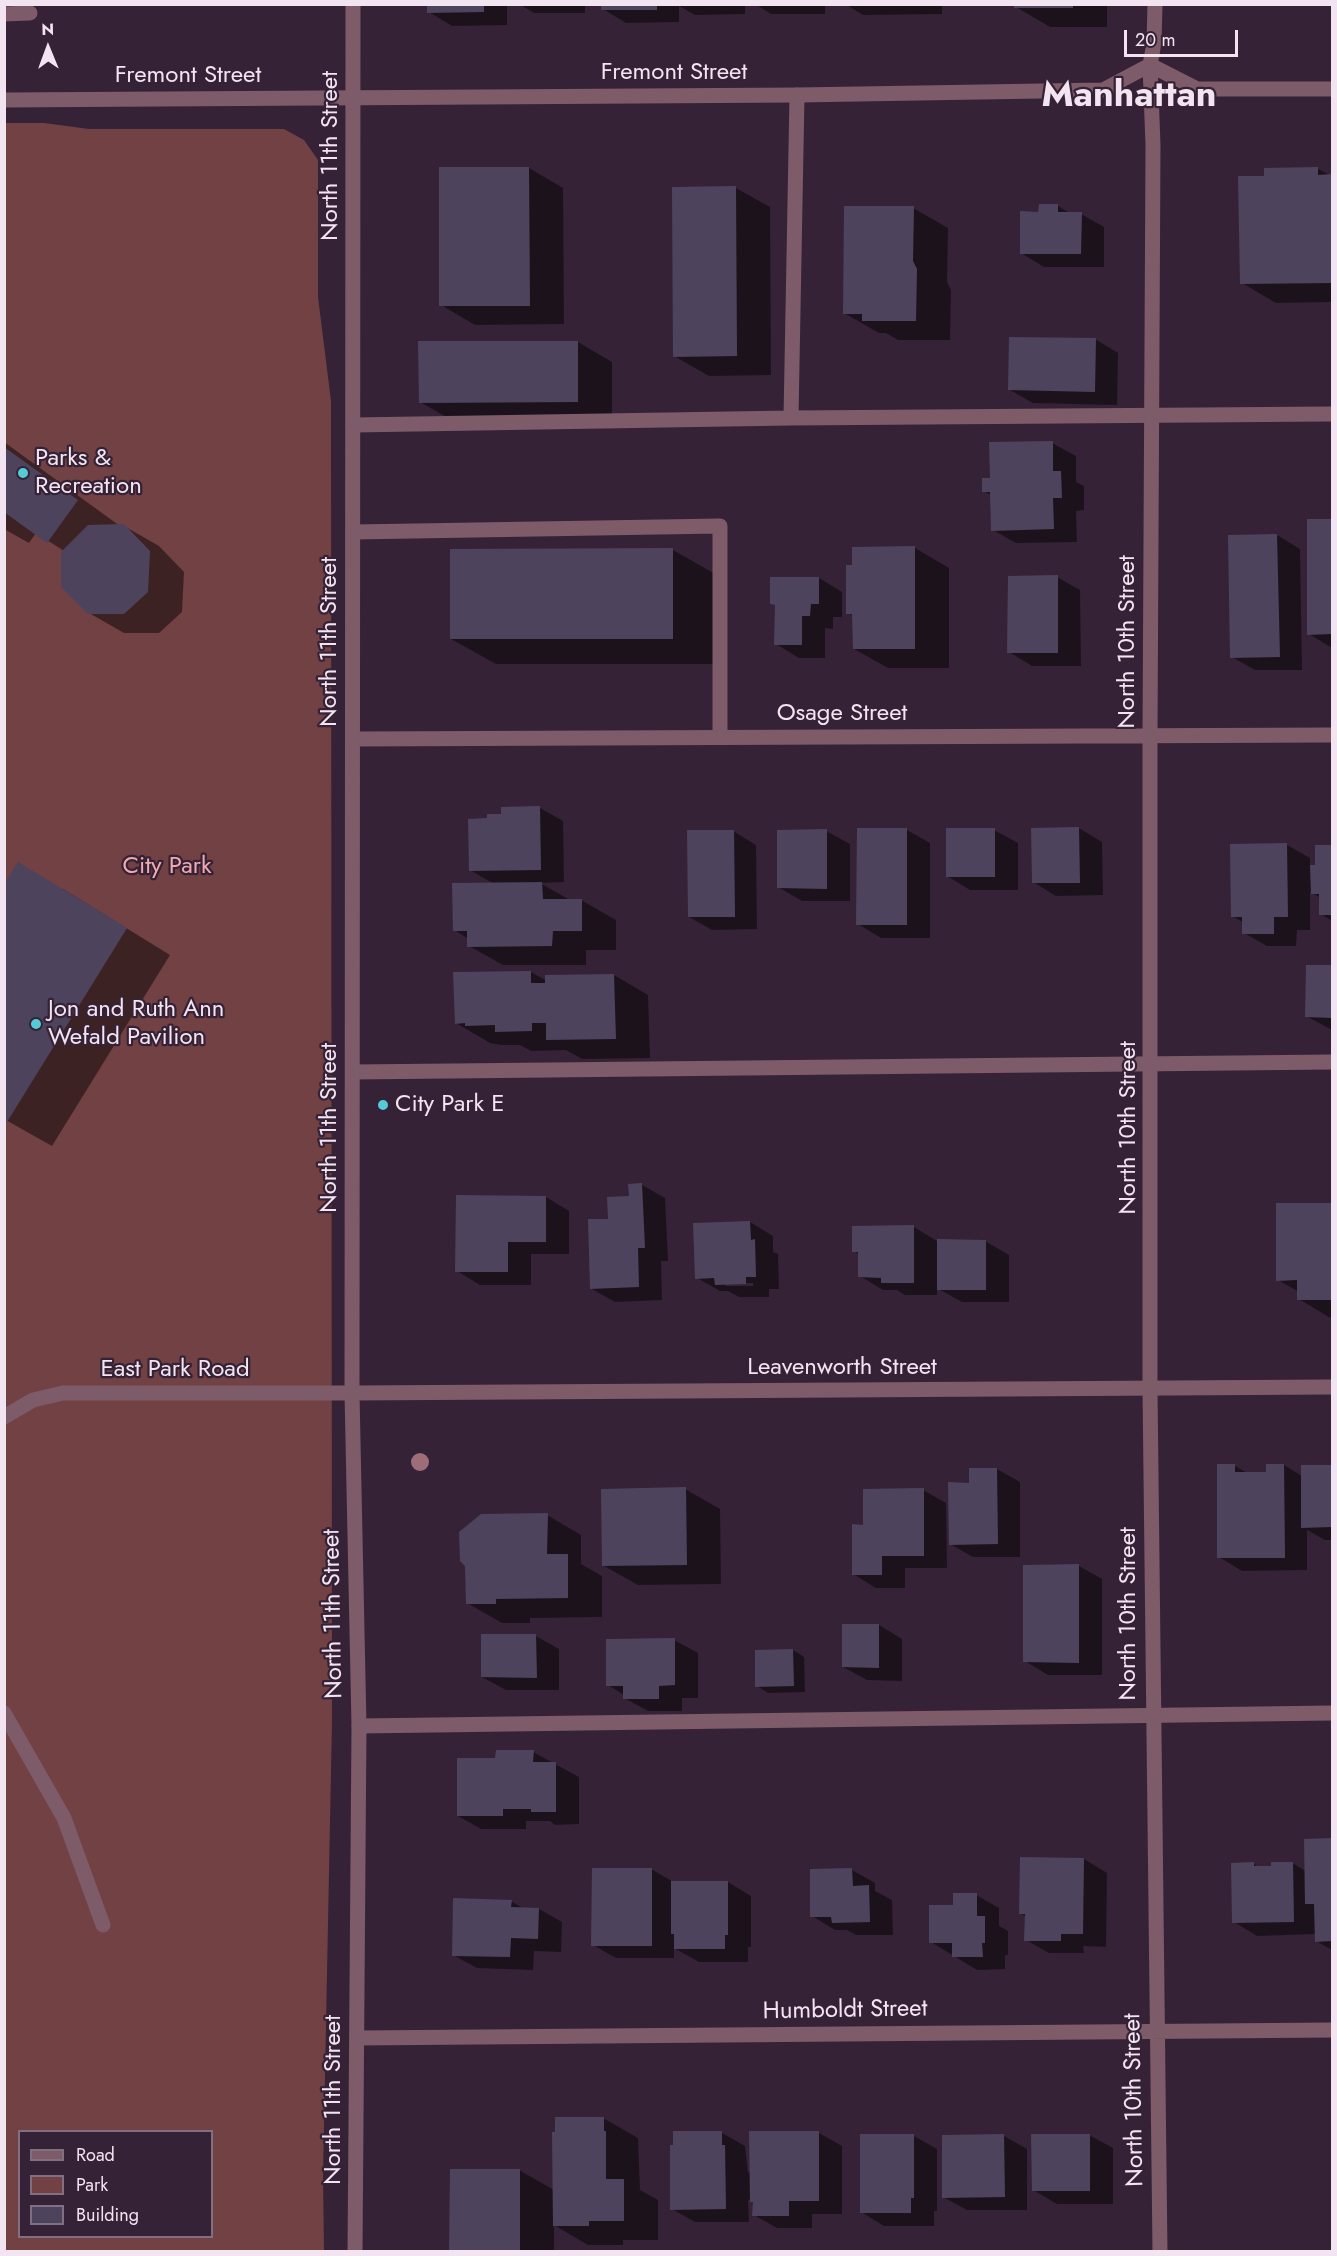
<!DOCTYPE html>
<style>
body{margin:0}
#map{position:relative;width:1337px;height:2256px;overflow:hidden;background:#362236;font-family:Jost,sans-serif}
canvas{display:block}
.frame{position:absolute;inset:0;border:6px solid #f2e4f1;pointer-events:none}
.legend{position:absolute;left:18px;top:2130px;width:195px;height:108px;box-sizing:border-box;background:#362236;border:2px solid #817081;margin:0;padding:8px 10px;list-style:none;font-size:18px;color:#f2e4f1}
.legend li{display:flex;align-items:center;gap:12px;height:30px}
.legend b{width:30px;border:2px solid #817081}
.north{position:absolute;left:18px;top:18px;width:60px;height:60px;-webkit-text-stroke:4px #362236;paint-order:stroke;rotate:359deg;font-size:16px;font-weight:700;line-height:24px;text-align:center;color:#f2e4f1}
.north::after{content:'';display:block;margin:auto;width:21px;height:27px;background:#f2e4f1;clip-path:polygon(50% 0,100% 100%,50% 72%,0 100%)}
.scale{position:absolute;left:1124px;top:30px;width:114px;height:27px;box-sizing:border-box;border:3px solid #f2e4f1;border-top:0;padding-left:8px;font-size:18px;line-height:21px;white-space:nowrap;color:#f2e4f1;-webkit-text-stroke:4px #362236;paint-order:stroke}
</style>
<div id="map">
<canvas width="1337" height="2256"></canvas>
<div class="frame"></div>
<ul class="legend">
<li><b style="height:8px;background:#7d5b69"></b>Road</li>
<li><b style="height:16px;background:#724144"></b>Park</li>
<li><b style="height:16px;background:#4e435d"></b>Building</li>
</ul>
<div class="north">N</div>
<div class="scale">20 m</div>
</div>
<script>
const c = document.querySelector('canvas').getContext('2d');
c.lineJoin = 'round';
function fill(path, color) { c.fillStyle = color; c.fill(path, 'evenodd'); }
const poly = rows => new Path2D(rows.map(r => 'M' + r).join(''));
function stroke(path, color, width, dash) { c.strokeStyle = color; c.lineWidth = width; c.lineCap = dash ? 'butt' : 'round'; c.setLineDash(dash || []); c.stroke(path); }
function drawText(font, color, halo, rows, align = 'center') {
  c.font = font + ' Jost,sans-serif'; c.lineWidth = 4.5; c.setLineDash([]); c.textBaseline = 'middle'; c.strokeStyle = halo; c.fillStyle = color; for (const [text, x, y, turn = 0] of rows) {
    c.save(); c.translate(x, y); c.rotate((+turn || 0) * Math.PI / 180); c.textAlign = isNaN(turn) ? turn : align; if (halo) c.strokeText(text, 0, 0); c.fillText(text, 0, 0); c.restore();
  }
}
fill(poly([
 [4,123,44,123,89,129,284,129,304,140,318,160,318,297,331,401,332,1720,323,2176,324,2251,5,2251],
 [20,2132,212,2132,212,2236,20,2236]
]), '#724144');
fill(poly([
 [429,4,507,4,507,25,452,26,429,12],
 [519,4,585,4,585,13,534,13],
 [603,4,745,4,745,14,695,15,679,6,679,22,626,23,603,9],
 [755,4,825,4,825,14,771,14],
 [845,4,942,4,942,14,863,15],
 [1016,4,1107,4,1107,27,1050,27,1016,7],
 [529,168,563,188,564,324,475,325,441,305],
 [1318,169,1332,176,1332,302,1276,303,1242,283],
 [736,188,770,207,771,375,709,376,674,356],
 [1058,206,1071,214,1081,214,1104,227,1104,267,1044,267,1021,253,1040,213],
 [913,208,948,228,947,282,951,290,950,340,898,340,886,333,879,333,844,313],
 [1095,339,1118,353,1117,405,1033,403,1010,390],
 [578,342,612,362,612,421,455,422,420,402],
 [4,442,120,526,124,526,159,546,184,572,182,612,159,633,124,633,89,613,64,551,36,533,29,543,4,529],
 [1052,443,1076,456,1076,482,1084,486,1084,510,1076,511,1077,542,1016,543,993,530,992,496,984,491],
 [1309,520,1332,520,1332,648,1309,634],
 [1277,535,1300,549,1302,670,1255,670,1232,657,1229,536],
 [915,548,949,568,949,668,888,668,854,649,854,616,848,613],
 [673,550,717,575,717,664,496,664,451,639],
 [1057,577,1080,590,1081,666,1032,666,1009,652],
 [819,578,842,592,842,617,833,617,833,629,825,628,825,658,799,658,776,644,776,606,771,603],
 [540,808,563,821,564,882,540,883,570,900,581,900,616,920,616,950,586,950,586,965,503,965,469,946,469,939,454,930,494,884,470,870,488,820],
 [1079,828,1102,842,1103,895,1056,896,1033,882],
 [907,830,930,843,930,938,881,938,858,924],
 [994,830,1018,843,1018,890,970,890,947,876],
 [733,831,756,845,757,929,712,930,689,917],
 [826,831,850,844,850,901,802,901,778,887],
 [1287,845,1310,858,1310,867,1317,866,1316,847,1332,847,1332,921,1321,914,1321,898,1310,892,1310,930,1297,930,1296,946,1267,946,1244,933,1244,923,1232,916],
 [63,889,170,955,52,1146,4,1119],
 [1308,967,1332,967,1332,1030,1306,1016],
 [531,972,547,981,614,975,648,995,650,1058,582,1059,566,1050,531,1051,520,1045,501,1045,490,1043,456,1023],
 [642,1185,665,1198,668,1261,661,1261,662,1300,615,1302,592,1289,609,1220],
 [546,1197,569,1211,569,1254,531,1254,531,1285,480,1285,457,1271],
 [1277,1205,1332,1205,1332,1319,1299,1299,1299,1292,1278,1280],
 [750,1222,773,1236,773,1252,778,1254,779,1289,769,1289,769,1297,739,1297,728,1291,720,1291,697,1278],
 [723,1283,753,1283,753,1286,726,1286],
 [914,1227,937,1241,985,1241,1009,1255,1009,1302,962,1302,937,1288,937,1295,905,1295,897,1290,883,1290,860,1276,860,1255,854,1251],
 [1284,1465,1302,1476,1302,1466,1332,1466,1332,1540,1325,1540,1307,1530,1307,1570,1242,1571,1219,1557,1235,1466,1249,1474,1268,1474],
 [997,1469,1020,1482,1020,1557,973,1557,950,1544,971,1484],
 [685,1489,720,1509,721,1584,638,1585,604,1566],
 [923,1490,946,1503,947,1568,905,1568,905,1588,876,1588,853,1574,864,1526],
 [547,1515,581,1535,581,1564,602,1576,602,1617,530,1618,530,1623,502,1623,467,1603,467,1566],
 [1079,1566,1102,1579,1102,1675,1048,1675,1025,1661],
 [879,1625,902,1639,902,1681,867,1680,843,1667],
 [536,1636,559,1649,559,1690,506,1690,482,1677],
 [674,1640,698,1653,698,1698,682,1698,682,1711,648,1711,624,1698,624,1695,608,1685],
 [793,1650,804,1657,805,1692,768,1693,757,1686,756,1651],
 [533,1752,579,1777,579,1824,555,1825,550,1821,526,1821,526,1829,481,1829,458,1816,497,1759],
 [1305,1840,1332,1840,1332,1950,1316,1941,1316,1934,1257,1936,1234,1922,1254,1864,1260,1868,1292,1863,1306,1871],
 [1084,1859,1107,1873,1106,1947,1083,1946,1084,1953,1049,1953,1026,1940,1026,1917,1021,1913],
 [651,1869,675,1883,728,1882,751,1896,751,1947,748,1947,748,1962,699,1962,674,1948,674,1958,616,1958,593,1945],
 [852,1870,875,1883,875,1891,892,1900,893,1935,856,1935,847,1930,835,1930,812,1916],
 [976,1895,999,1908,999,1926,1008,1931,1008,1955,1005,1955,1005,1969,977,1970,931,1942,954,1906],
 [511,1901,524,1909,539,1909,562,1922,561,1952,534,1951,533,1970,477,1968,453,1955],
 [603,2118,638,2138,640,2190,658,2200,658,2240,623,2240,623,2245,588,2245,554,2225,554,2252,451,2252,519,2170,554,2190,556,2133],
 [722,2133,745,2146,748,2173,819,2133,842,2146,842,2214,812,2214,812,2228,777,2228,754,2215,754,2203,748,2199,749,2222,695,2222,672,2209],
 [1089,2135,1113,2148,1113,2204,1057,2204,1033,2190],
 [914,2136,937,2149,937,2211,934,2211,934,2226,884,2226,861,2212],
 [1004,2136,1027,2149,1027,2210,967,2210,943,2197]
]), '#0007');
fill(poly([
 [427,4,484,4,484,12,427,13],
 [601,4,657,4,657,10,601,10],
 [1014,4,1073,4,1073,8,1014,8],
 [439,167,529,167,530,306,439,306],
 [1318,167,1318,175,1332,174,1332,283,1240,284,1238,176,1264,176,1264,168],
 [736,186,737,356,673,357,672,187],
 [1039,204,1058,204,1058,212,1082,212,1081,254,1020,254,1020,211,1038,212],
 [844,206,914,206,913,261,917,269,916,321,862,321,862,314,843,314],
 [1009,337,1096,338,1095,392,1008,390],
 [418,341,578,341,578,402,419,403],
 [1053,441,1053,471,1061,471,1062,498,1053,498,1054,529,991,531,990,492,982,492,982,478,990,478,989,442],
 [4,447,78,500,47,543,4,512],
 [1307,519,1332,519,1332,634,1307,635],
 [124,524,150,551,148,592,124,614,88,614,61,587,61,552,88,525],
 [1277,534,1280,657,1230,658,1228,535],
 [915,546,915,649,853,649,852,614,846,614,846,565,852,565,852,547],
 [673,548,673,639,450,639,450,549],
 [1058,575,1058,653,1007,653,1008,576],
 [770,577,819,577,819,604,811,604,810,616,802,616,802,645,774,645,775,605,770,604],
 [540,806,541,870,469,871,468,819,487,818,487,814,501,814,501,807],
 [1079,827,1080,883,1032,883,1031,828],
 [857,828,907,828,907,925,856,925],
 [946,828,995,828,995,877,946,877],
 [827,829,827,889,777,888,777,830],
 [687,830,734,830,735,917,688,917],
 [1287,843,1288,917,1274,917,1274,934,1242,934,1242,917,1231,917,1230,844],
 [1315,845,1332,845,1332,915,1319,915,1319,894,1311,894,1310,865,1315,865],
 [18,862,127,928,7,1122,4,1120,4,884],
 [542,882,543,899,582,899,582,931,553,931,552,946,467,947,467,931,453,931,452,883],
 [1306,965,1332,965,1332,1018,1305,1017],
 [531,971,531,983,545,983,545,975,614,974,616,1039,546,1040,546,1023,532,1023,532,1031,495,1032,495,1025,465,1026,465,1023,455,1024,453,972],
 [642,1183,645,1248,638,1248,639,1287,590,1289,588,1219,608,1219,607,1197,629,1196,628,1184],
 [456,1195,546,1196,546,1242,508,1242,508,1272,455,1272],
 [1276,1203,1332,1203,1332,1300,1297,1300,1297,1280,1276,1281],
 [750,1221,751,1240,755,1239,756,1277,746,1277,746,1284,715,1285,714,1278,695,1279,693,1223],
 [914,1225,914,1283,881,1283,881,1278,858,1277,858,1252,852,1252,852,1226],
 [937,1239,986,1240,986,1290,937,1290],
 [1217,1464,1235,1464,1235,1472,1266,1472,1266,1464,1284,1464,1285,1558,1217,1558],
 [1301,1465,1332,1465,1332,1527,1301,1528],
 [969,1468,997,1468,998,1544,949,1545,948,1482,969,1483],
 [686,1487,687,1565,602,1566,601,1489],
 [924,1488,924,1556,882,1556,882,1575,852,1575,852,1524,863,1525,863,1489],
 [548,1513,547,1554,568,1554,568,1598,496,1599,496,1604,466,1604,465,1566,460,1561,459,1532,481,1514],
 [1079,1564,1079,1663,1023,1662,1023,1565],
 [842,1624,879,1624,879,1668,842,1667],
 [481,1634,536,1634,537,1678,481,1677],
 [675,1638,675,1685,659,1686,659,1699,623,1699,623,1686,606,1686,606,1639],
 [793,1649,794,1686,755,1687,755,1650],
 [496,1750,534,1750,533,1762,556,1762,556,1812,531,1812,531,1809,503,1809,503,1816,457,1816,457,1758,495,1758],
 [1332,1838,1332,1941,1315,1942,1314,1904,1305,1904,1304,1839],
 [1020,1857,1084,1858,1083,1934,1061,1934,1061,1941,1024,1941,1025,1914,1019,1914],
 [1254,1862,1254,1866,1271,1866,1271,1862,1293,1862,1294,1922,1232,1923,1231,1863],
 [592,1868,652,1868,652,1946,591,1946],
 [852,1868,853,1886,869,1885,870,1922,832,1923,831,1917,810,1917,810,1869],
 [671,1881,728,1881,728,1935,725,1935,725,1949,674,1949,674,1934,671,1934],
 [953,1893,977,1893,977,1916,985,1916,985,1943,982,1943,983,1957,952,1957,952,1943,929,1943,929,1905,953,1905],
 [453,1898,512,1900,511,1907,539,1908,538,1939,511,1938,510,1957,452,1956],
 [555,2117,604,2117,604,2131,606,2131,606,2179,624,2179,624,2221,589,2221,589,2226,553,2226,552,2132,555,2132],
 [673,2131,722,2131,722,2145,725,2145,726,2209,670,2210,670,2145,673,2145],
 [749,2131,819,2131,819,2201,789,2201,789,2216,752,2216,753,2202,750,2202],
 [860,2134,914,2134,914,2198,911,2198,911,2213,860,2213],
 [1004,2134,1005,2197,942,2198,942,2135],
 [1031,2134,1090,2134,1090,2191,1032,2191],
 [450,2169,520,2169,520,2252,449,2252]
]), '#4e435d');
stroke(poly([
 [4,14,30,13],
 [791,418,797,95],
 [353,425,791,418,1332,414],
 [353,532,720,526,720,737],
 [353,1072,1332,1062],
 [4,1417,33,1400,63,1393,352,1393],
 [4,1713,64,1818,103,1925],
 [359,1726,1332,1713]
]), '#7d5b69', 15);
stroke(poly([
 [1155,4,1154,43,1150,65,1153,145,1150,736,1150,1389,1160,2252],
 [4,100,797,95,1103,90,1150,65,1197,89,1332,89],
 [353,739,1332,735],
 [357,2038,1332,2030]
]), '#7d5b69', 15);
stroke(poly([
 [353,4,352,1393,359,1726,355,2252],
 [352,1393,1332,1387]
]), '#7d5b69', 15);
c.fillStyle = '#9d6d78';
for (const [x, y] of [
 [420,1462]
]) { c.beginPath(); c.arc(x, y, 9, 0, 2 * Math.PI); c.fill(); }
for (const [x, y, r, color] of [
 [23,473,6,"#53cbda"],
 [36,1024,6,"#53cbda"],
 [383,1105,6,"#53cbda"]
]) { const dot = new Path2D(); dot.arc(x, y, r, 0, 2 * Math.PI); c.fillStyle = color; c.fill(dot); stroke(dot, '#362236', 2); }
drawText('24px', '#f2e4f1', '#362236', [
 ["Fremont Street",674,73],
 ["Fremont Street",188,76],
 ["North 11th Street",331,156,-90],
 ["North 11th Street",330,642,-90],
 ["North 10th Street",1128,642,-90],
 ["Osage Street",842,714],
 ["North 11th Street",330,1128,-90],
 ["North 10th Street",1129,1128,-90],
 ["Leavenworth Street",842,1368],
 ["East Park Road",175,1370],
 ["North 11th Street",334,1614,-91],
 ["North 10th Street",1129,1614,-90],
 ["Humboldt Street",845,2011,-1],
 ["North 11th Street",334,2100,-90],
 ["North 10th Street",1135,2100,-91]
]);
drawText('24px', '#f2e4f1', '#362236', [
 ["Parks &",35,459],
 ["Recreation",35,487],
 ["Jon and Ruth Ann",48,1010],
 ["Wefald Pavilion",48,1038],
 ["City Park E",395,1105]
], 'left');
drawText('24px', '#f1abae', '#362236', [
 ["City Park",167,867]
]);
drawText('bold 36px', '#f2e4f1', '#362236', [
 ["Manhattan",1129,97]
]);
</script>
